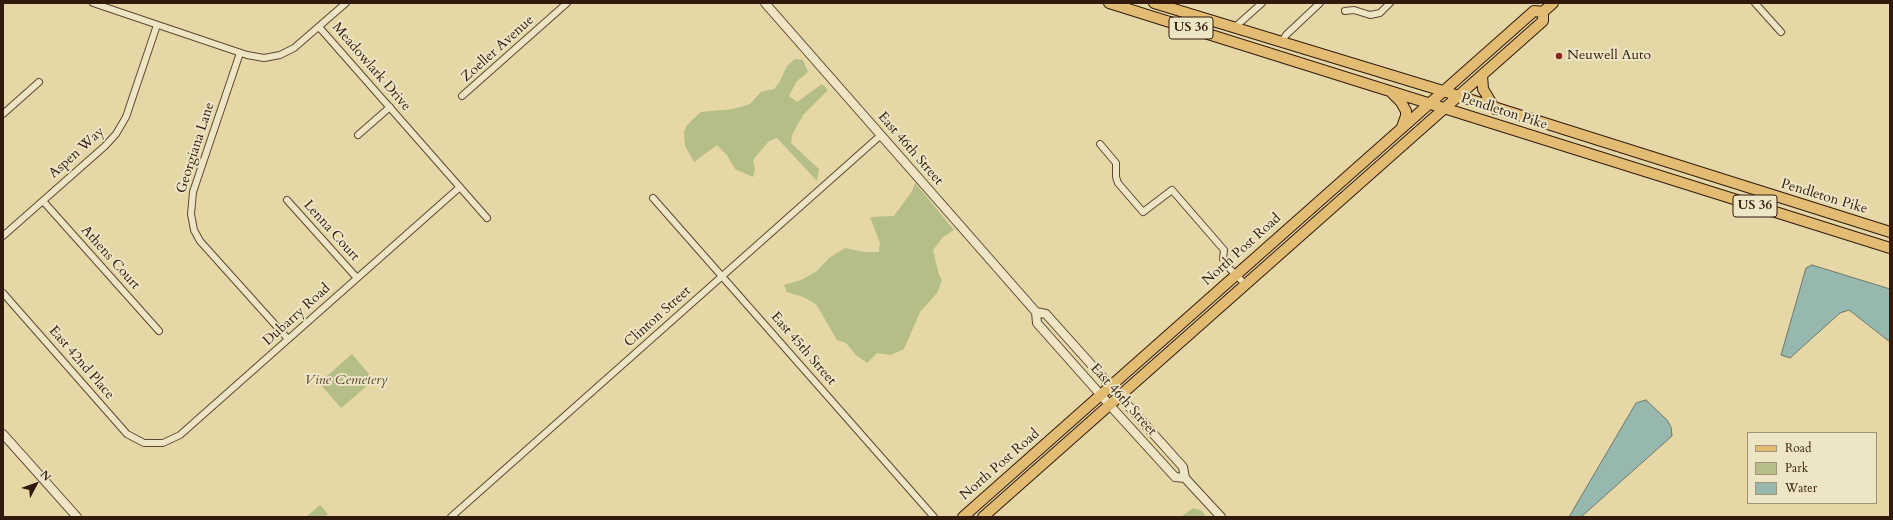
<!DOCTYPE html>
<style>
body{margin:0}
#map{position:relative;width:1893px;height:520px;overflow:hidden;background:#e5d7a6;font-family:Cardo,serif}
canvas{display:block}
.frame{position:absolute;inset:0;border:4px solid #31190b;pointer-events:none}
.legend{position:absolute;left:1747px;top:432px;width:130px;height:72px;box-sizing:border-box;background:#eee5c5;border:1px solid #a2937b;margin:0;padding:5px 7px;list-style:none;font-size:12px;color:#31190b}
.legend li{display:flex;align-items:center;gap:8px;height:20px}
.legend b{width:20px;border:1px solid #a2937b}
.north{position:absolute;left:16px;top:464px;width:40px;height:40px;-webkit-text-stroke:3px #eee5c5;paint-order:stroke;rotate:49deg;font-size:11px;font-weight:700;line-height:16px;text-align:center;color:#31190b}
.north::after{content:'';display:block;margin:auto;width:14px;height:18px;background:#31190b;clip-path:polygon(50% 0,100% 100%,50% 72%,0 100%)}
</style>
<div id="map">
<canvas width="1893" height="520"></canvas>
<div class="frame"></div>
<ul class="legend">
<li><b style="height:5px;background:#e2bc73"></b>Road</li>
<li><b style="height:11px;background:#b5be86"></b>Park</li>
<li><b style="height:11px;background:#97b8ae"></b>Water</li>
</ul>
<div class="north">N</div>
</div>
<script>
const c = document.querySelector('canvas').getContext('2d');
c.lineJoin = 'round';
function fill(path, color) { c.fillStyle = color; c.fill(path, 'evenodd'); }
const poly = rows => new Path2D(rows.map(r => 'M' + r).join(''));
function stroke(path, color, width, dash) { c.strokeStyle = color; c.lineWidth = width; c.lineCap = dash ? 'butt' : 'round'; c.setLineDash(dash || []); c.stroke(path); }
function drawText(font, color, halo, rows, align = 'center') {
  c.font = font + ' Cardo,serif'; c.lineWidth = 4; c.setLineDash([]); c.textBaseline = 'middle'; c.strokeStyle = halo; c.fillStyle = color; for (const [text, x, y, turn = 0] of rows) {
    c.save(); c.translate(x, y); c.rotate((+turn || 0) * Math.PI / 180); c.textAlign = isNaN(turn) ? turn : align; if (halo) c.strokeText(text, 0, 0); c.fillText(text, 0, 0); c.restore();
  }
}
fill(poly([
 [795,59,803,60,808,72,796,82,789,96,797,102,822,84,828,90,803,115,792,135,791,143,819,169,817,181,777,138,769,141,753,160,755,169,753,177,735,169,727,155,717,145,694,162,685,146,684,132,687,125,701,112,733,109,750,104,761,92,774,89,779,83,787,66],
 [915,183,954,230,943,237,933,250,939,275,942,280,937,293,920,312,904,349,891,355,877,353,867,363,856,355,846,343,837,340,816,304,803,297,787,292,784,285,801,280,817,271,829,258,845,248,864,252,879,252,880,243,870,217,894,216,912,191],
 [352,354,374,380,341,408,319,383],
 [320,505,328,514,324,517,306,517],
 [1193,508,1202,511,1206,517,1181,517]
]), '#b5be86');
const water = poly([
 [1812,265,1890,289,1890,342,1849,310,1840,313,1790,358,1781,355,1806,268,1812,265],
 [1646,400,1667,420,1671,427,1672,436,1581,517,1569,517,1636,403,1646,400]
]);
fill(water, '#97b8ae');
stroke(water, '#6e786d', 1);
const minor = poly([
 [93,3,247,55,264,58,280,55,294,48,346,3],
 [1755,3,1781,32],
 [1345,11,1354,10,1370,15,1380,13,1390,3],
 [319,27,487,218],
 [1234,28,1262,3],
 [1281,43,1286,35,1320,3],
 [240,53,193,192,191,214,194,230,200,241,288,339],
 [462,96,567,3],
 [3,114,39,82],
 [358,135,390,107],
 [1100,144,1116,163,1116,177,1118,183,1143,212,1172,190,1224,250,1223,259,1226,265,1245,284],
 [653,198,934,517],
 [287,200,357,278],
 [43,201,159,331],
 [3,236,105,146,116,134,126,117,157,25],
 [3,293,127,434,144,443,163,443,180,435,460,187],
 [451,517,881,135]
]);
const tertiary = poly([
 [765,3,1036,312,1046,314,1183,467,1185,478,1221,517],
 [1036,312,1037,323,1115,411,1175,477,1185,478],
 [3,434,77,517]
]);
const primary = poly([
 [1109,3,1890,248],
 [1154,3,1443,91,1890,232],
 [1482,75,1483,89,1495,109],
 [1392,93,1401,102,1406,111,1406,116,1402,127],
 [963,517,1534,11,1543,12,1553,3],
 [983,517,1543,21,1543,12]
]);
stroke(minor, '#5e4832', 8);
stroke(tertiary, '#5e4832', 10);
stroke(primary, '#31190b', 12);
stroke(minor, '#eee5c5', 6);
stroke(tertiary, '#eee5c5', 8);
stroke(primary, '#e2bc73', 10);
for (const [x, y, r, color] of [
 [1559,56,4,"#8f2418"]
]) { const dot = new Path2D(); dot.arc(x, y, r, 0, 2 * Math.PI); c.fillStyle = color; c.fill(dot); stroke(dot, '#eee5c5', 1.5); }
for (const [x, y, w] of [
 [1191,28,44],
 [1755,206,44]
]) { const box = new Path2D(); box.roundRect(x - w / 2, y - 11, w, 22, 3); c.fillStyle = '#eee5c5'; c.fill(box); stroke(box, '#31190b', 1); }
drawText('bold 13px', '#31190b', null, [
 ["US 36",1191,28],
 ["US 36",1755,206]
]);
drawText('14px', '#31190b', '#eee5c5', [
 ["Zoeller Avenue",498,49,-42],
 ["Meadowlark Drive",371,67,49],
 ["Pendleton Pike",1504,112,18],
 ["Georgiana Lane",196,148,-72],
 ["East 46th Street",910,149,49],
 ["Aspen Way",77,153,-42],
 ["Pendleton Pike",1824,197,17],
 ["Lenna Court",331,231,48],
 ["North Post Road",1242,250,-42],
 ["Athens Court",110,258,48],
 ["Dubarry Road",297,315,-42],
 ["Clinton Street",658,317,-42],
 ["East 45th Street",803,349,49],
 ["East 42nd Place",81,363,49],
 ["East 46th Street",1123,400,48],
 ["North Post Road",1000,465,-41]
]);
drawText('14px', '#31190b', '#eee5c5', [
 ["Neuwell Auto",1567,56]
], 'left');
drawText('italic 14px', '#594b30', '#eee5c5', [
 ["Vine Cemetery",346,381]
]);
</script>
